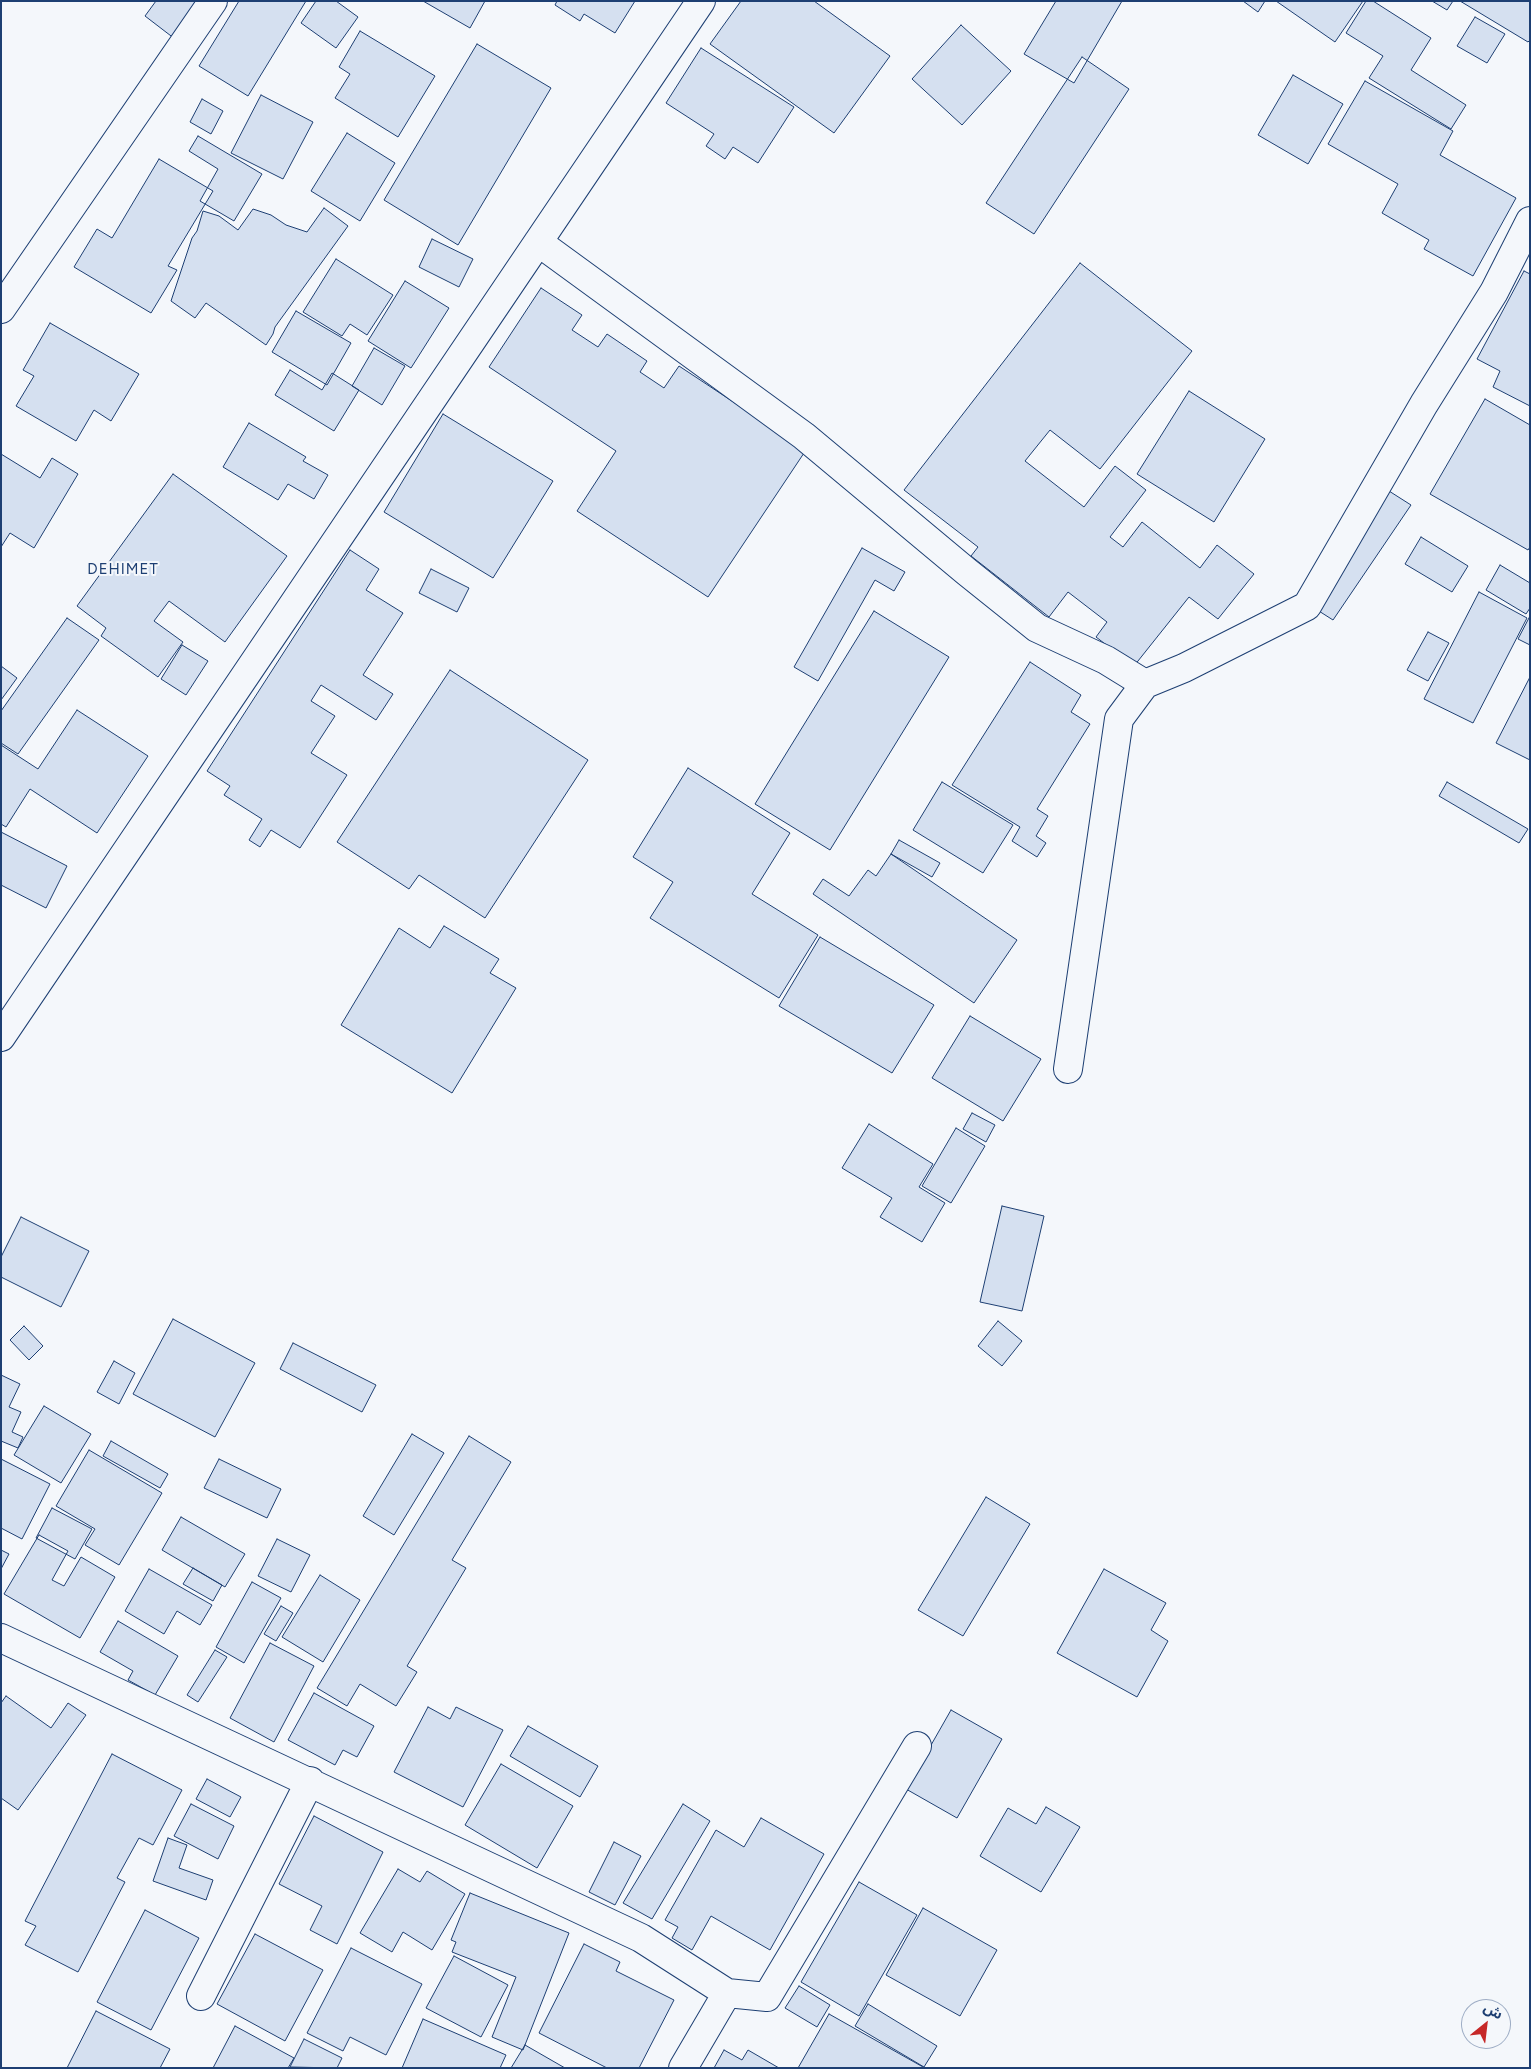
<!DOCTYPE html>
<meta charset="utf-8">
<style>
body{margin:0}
#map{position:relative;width:1531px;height:2069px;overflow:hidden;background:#f4f7fb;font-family:Figtree,"Noto Sans Arabic",sans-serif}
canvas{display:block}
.frame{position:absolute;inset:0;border:2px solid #1d3f73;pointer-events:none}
.north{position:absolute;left:1461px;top:1999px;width:50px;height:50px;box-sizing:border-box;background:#f4f7fb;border:1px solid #9eadc5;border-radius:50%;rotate:29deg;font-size:14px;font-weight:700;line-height:20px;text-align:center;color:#1d3f73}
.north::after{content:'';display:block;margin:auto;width:18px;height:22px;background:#c62828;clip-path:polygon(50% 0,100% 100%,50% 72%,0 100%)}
</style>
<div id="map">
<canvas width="1531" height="2069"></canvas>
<div class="frame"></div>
<div class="north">ش</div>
</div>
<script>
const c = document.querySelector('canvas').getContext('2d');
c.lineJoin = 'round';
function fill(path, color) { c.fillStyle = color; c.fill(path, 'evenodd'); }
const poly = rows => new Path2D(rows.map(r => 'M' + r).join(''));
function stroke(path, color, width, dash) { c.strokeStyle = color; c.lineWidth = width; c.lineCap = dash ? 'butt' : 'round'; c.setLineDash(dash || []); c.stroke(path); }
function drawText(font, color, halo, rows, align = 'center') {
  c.font = font + ' Figtree,sans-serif'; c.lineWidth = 4; c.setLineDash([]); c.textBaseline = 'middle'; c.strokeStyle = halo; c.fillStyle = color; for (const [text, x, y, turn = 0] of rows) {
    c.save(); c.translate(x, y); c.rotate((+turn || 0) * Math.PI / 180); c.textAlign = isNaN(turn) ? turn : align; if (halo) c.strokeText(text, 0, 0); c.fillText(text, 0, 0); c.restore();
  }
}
const building = poly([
 [156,1,204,1,175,39,145,16,156,1],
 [239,1,306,1,248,96,199,66,239,1],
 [316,1,336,1,358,17,336,48,301,23,316,1],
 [423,1,485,1,470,28,423,1],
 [557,1,635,1,615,33,584,14,580,21,555,5,557,1],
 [741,1,814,1,890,56,834,133,710,44,741,1],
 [1056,1,1122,1,1074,83,1024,54,1056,1],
 [1243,1,1265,1,1258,12,1243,1],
 [1276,1,1363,1,1335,42,1276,1],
 [1366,1,1373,1,1431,38,1411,70,1466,105,1451,129,1369,78,1383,56,1346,33,1366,1],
 [1432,1,1453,1,1447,10,1432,1],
 [1460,1,1530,1,1530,40,1528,42,1460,1],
 [1475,17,1505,34,1487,63,1457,46,1475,17],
 [961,25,1011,71,962,125,912,79,961,25],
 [360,31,435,76,398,137,335,98,350,74,339,67,360,31],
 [477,44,551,88,458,245,384,200,477,44],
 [701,48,794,107,758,163,733,147,725,159,706,146,714,134,666,103,701,48],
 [1082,57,1129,89,1034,234,986,203,1082,57],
 [1293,75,1343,104,1308,164,1258,135,1293,75],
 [1365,81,1453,131,1440,155,1516,198,1473,276,1424,249,1429,240,1382,213,1398,184,1328,144,1365,81],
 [261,95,313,122,283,179,231,153,261,95],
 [202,99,223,111,211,134,190,122,202,99],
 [347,133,395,163,360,221,311,191,347,133],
 [198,136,262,174,234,221,200,201,218,169,189,151,198,136],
 [159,159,213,191,168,266,177,270,151,313,74,267,97,229,112,238,159,159],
 [324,208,348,226,275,327,273,334,266,345,206,303,195,318,171,301,192,238,197,231,203,211,219,216,238,230,253,209,271,215,286,225,307,232,324,208],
 [432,239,473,259,459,287,419,267,432,239],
 [336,259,393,295,367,335,350,324,342,336,303,312,336,259],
 [1080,263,1192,351,1100,469,1050,430,1025,461,1084,507,1115,466,1146,490,1110,537,1123,547,1142,522,1200,568,1217,545,1254,574,1218,619,1189,597,1134,666,1096,637,1107,622,1068,592,1049,617,971,556,978,547,904,490,1080,263],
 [1524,271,1530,274,1530,406,1493,387,1500,371,1477,359,1524,271],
 [405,281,449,308,411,368,368,341,405,281],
 [541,288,582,315,572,330,598,347,607,334,647,361,640,372,664,388,679,366,806,450,708,597,577,511,616,451,489,367,541,288],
 [296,311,351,343,327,385,272,352,296,311],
 [50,323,139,374,111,421,94,410,76,441,16,406,34,376,23,370,50,323],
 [374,348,405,366,382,405,352,386,374,348],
 [290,370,322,390,332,373,359,390,334,431,275,395,290,370],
 [1189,391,1265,439,1214,522,1137,474,1189,391],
 [1485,399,1530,425,1530,547,1528,550,1430,494,1485,399],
 [443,414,553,481,493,578,384,512,443,414],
 [249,423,306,457,303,461,328,475,314,499,288,484,278,500,223,467,249,423],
 [1,454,40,478,52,458,78,474,34,548,10,533,1,547,1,454],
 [173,474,287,556,225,642,169,601,154,621,183,642,158,677,101,636,106,628,77,606,173,474],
 [1389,491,1411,505,1333,620,1311,606,1389,491],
 [1421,537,1468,566,1452,592,1405,564,1421,537],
 [862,548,905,572,894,591,875,580,818,681,794,667,862,548],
 [350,550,379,569,366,590,403,613,363,675,393,694,376,720,321,685,311,701,335,716,311,753,347,775,300,848,271,830,260,847,249,840,262,819,224,795,230,786,207,771,350,550],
 [1500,565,1530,583,1530,608,1526,614,1486,590,1500,565],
 [431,569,469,588,457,612,419,593,431,569],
 [1479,592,1527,618,1473,723,1424,699,1479,592],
 [874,611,949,657,830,850,755,804,874,611],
 [1530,616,1530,645,1518,639,1530,616],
 [67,618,99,640,18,754,1,743,1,711,67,618],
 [1428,632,1449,643,1428,681,1407,670,1428,632],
 [182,645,208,661,186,695,161,679,182,645],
 [1030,662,1081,695,1071,712,1090,724,1037,809,1048,816,1036,836,1046,843,1037,857,1012,841,1020,827,952,785,1030,662],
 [1,666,17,678,1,700,1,666],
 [450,670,588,760,485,918,419,875,409,889,337,842,450,670],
 [1530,677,1530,760,1496,743,1530,677],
 [77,710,148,756,97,833,30,789,6,827,1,824,1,745,38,769,77,710],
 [688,768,790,833,752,894,818,935,779,998,650,918,673,882,633,857,688,768],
 [942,782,1013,825,983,873,913,830,942,782],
 [1447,782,1528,829,1519,843,1439,796,1447,782],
 [1,832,67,866,46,908,1,885,1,832],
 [899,840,940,863,932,877,891,854,899,840],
 [891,854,1017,940,974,1003,813,894,823,879,849,896,868,870,876,876,891,854],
 [444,926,499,959,490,973,516,988,452,1093,341,1025,399,928,430,948,444,926],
 [820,937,934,1005,892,1073,779,1006,820,937],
 [970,1016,1041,1059,1003,1121,932,1078,970,1016],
 [972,1113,995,1125,986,1142,963,1129,972,1113],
 [869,1124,933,1164,919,1187,945,1203,922,1242,880,1217,892,1198,842,1168,869,1124],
 [956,1128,985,1146,951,1203,922,1186,956,1128],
 [1002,1206,1044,1216,1022,1311,980,1302,1002,1206],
 [21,1217,89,1251,61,1307,1,1277,1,1257,21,1217],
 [173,1319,255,1363,215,1437,133,1394,173,1319],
 [998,1321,1022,1341,1002,1366,978,1346,998,1321],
 [24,1326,43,1346,29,1360,10,1340,24,1326],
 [293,1343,376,1385,362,1412,280,1369,293,1343],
 [114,1361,135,1373,119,1404,97,1392,114,1361],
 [1,1375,20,1384,9,1407,21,1412,12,1432,23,1437,18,1448,1,1441,1,1375],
 [44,1406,91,1434,61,1483,14,1455,44,1406],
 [412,1434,444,1453,394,1535,363,1516,412,1434],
 [469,1436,511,1462,452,1560,466,1568,407,1666,417,1672,396,1706,360,1684,347,1706,317,1688,469,1436],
 [111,1441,168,1474,160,1488,103,1456,111,1441],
 [89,1450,162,1493,119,1565,85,1545,95,1529,56,1506,89,1450],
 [1,1459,50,1484,22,1539,1,1528,1,1459],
 [219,1459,281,1489,267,1518,204,1488,219,1459],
 [986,1497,1030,1524,963,1636,918,1610,986,1497],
 [52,1508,92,1529,75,1559,36,1538,52,1508],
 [181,1517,245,1554,225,1587,162,1550,181,1517],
 [39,1535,68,1551,52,1580,64,1586,81,1557,115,1577,80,1638,4,1594,39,1535],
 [277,1539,310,1555,291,1592,258,1576,277,1539],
 [1,1550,9,1554,1,1569,1,1550],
 [193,1568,222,1585,213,1601,183,1584,193,1568],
 [149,1569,212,1605,200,1625,177,1611,164,1634,125,1611,149,1569],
 [1104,1569,1166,1603,1151,1630,1168,1641,1137,1697,1057,1653,1104,1569],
 [320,1575,360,1600,323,1662,282,1637,320,1575],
 [252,1582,281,1598,244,1663,216,1647,252,1582],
 [281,1606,293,1613,276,1641,264,1634,281,1606],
 [118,1621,178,1656,155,1695,128,1680,133,1671,100,1652,118,1621],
 [270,1643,314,1666,274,1742,230,1718,270,1643],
 [215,1650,227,1657,198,1702,187,1695,215,1650],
 [314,1693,374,1726,357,1757,343,1750,335,1765,288,1740,314,1693],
 [6,1696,51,1728,68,1703,86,1715,18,1810,1,1798,1,1703,6,1696],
 [428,1707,450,1719,456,1707,503,1730,463,1807,394,1772,428,1707],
 [951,1710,1002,1739,957,1818,906,1789,951,1710],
 [528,1726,598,1766,580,1797,510,1756,528,1726],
 [112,1754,182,1790,153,1845,139,1838,117,1878,125,1882,78,1972,25,1945,36,1926,25,1921,112,1754],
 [501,1764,573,1806,537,1868,465,1825,501,1764],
 [207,1779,241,1797,230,1817,196,1799,207,1779],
 [191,1804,234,1826,218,1859,174,1836,191,1804],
 [683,1804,710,1821,652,1919,623,1903,683,1804],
 [1046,1807,1080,1827,1041,1892,980,1856,1008,1808,1036,1824,1046,1807],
 [314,1816,383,1852,337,1944,310,1930,322,1906,279,1884,314,1816],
 [761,1818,824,1854,770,1950,711,1916,692,1950,672,1938,678,1927,665,1920,716,1830,744,1847,761,1818],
 [168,1838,187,1845,179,1868,213,1880,206,1900,153,1881,168,1838],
 [614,1842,641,1856,615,1905,589,1892,614,1842],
 [398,1869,420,1882,427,1871,465,1894,432,1950,403,1932,392,1952,360,1933,398,1869],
 [859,1882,917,1915,859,2016,801,1982,859,1882],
 [470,1893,569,1933,523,2050,492,2037,516,1977,452,1952,456,1942,451,1940,470,1893],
 [923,1908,997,1950,960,2016,886,1975,923,1908],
 [145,1910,199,1938,151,2030,97,2002,145,1910],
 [255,1934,323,1970,285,2041,217,2004,255,1934],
 [584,1944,620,1962,616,1971,674,2000,639,2068,607,2068,539,2033,584,1944],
 [351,1948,422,1984,386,2055,350,2037,343,2051,307,2033,351,1948],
 [454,1956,508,1985,481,2037,426,2008,454,1956],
 [799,1986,830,2005,817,2027,785,2008,799,1986],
 [868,2004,937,2046,924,2067,855,2026,868,2004],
 [96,2011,170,2049,160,2068,67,2068,96,2011],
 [829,2014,923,2067,923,2068,798,2068,829,2014],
 [423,2019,506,2055,500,2068,402,2068,423,2019],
 [235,2026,294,2058,288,2068,213,2068,235,2026],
 [304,2039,342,2058,337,2068,290,2067,304,2039],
 [525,2045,565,2068,511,2068,525,2045],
 [724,2050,742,2060,748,2050,779,2068,714,2068,724,2050]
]);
fill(building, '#d5e0f0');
stroke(building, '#1d3f73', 1);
const minor = poly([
 [538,242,804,436,967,572,1037,628,1106,660,1145,684],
 [1,309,213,1],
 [1,1037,701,1],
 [1068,1069,1119,719,1145,684,1184,668,1307,606,1424,404,1494,292,1530,221],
 [1,1638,641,1938,727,1993,683,2068],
 [727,1993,767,1997,917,1746],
 [201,1996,310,1781]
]);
stroke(minor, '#1d3f73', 30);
stroke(minor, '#f4f7fb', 28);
c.letterSpacing = '1px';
drawText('15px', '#1d3f73', '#f4f7fb', [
 ["DEHIMET",123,570]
]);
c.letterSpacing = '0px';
</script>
